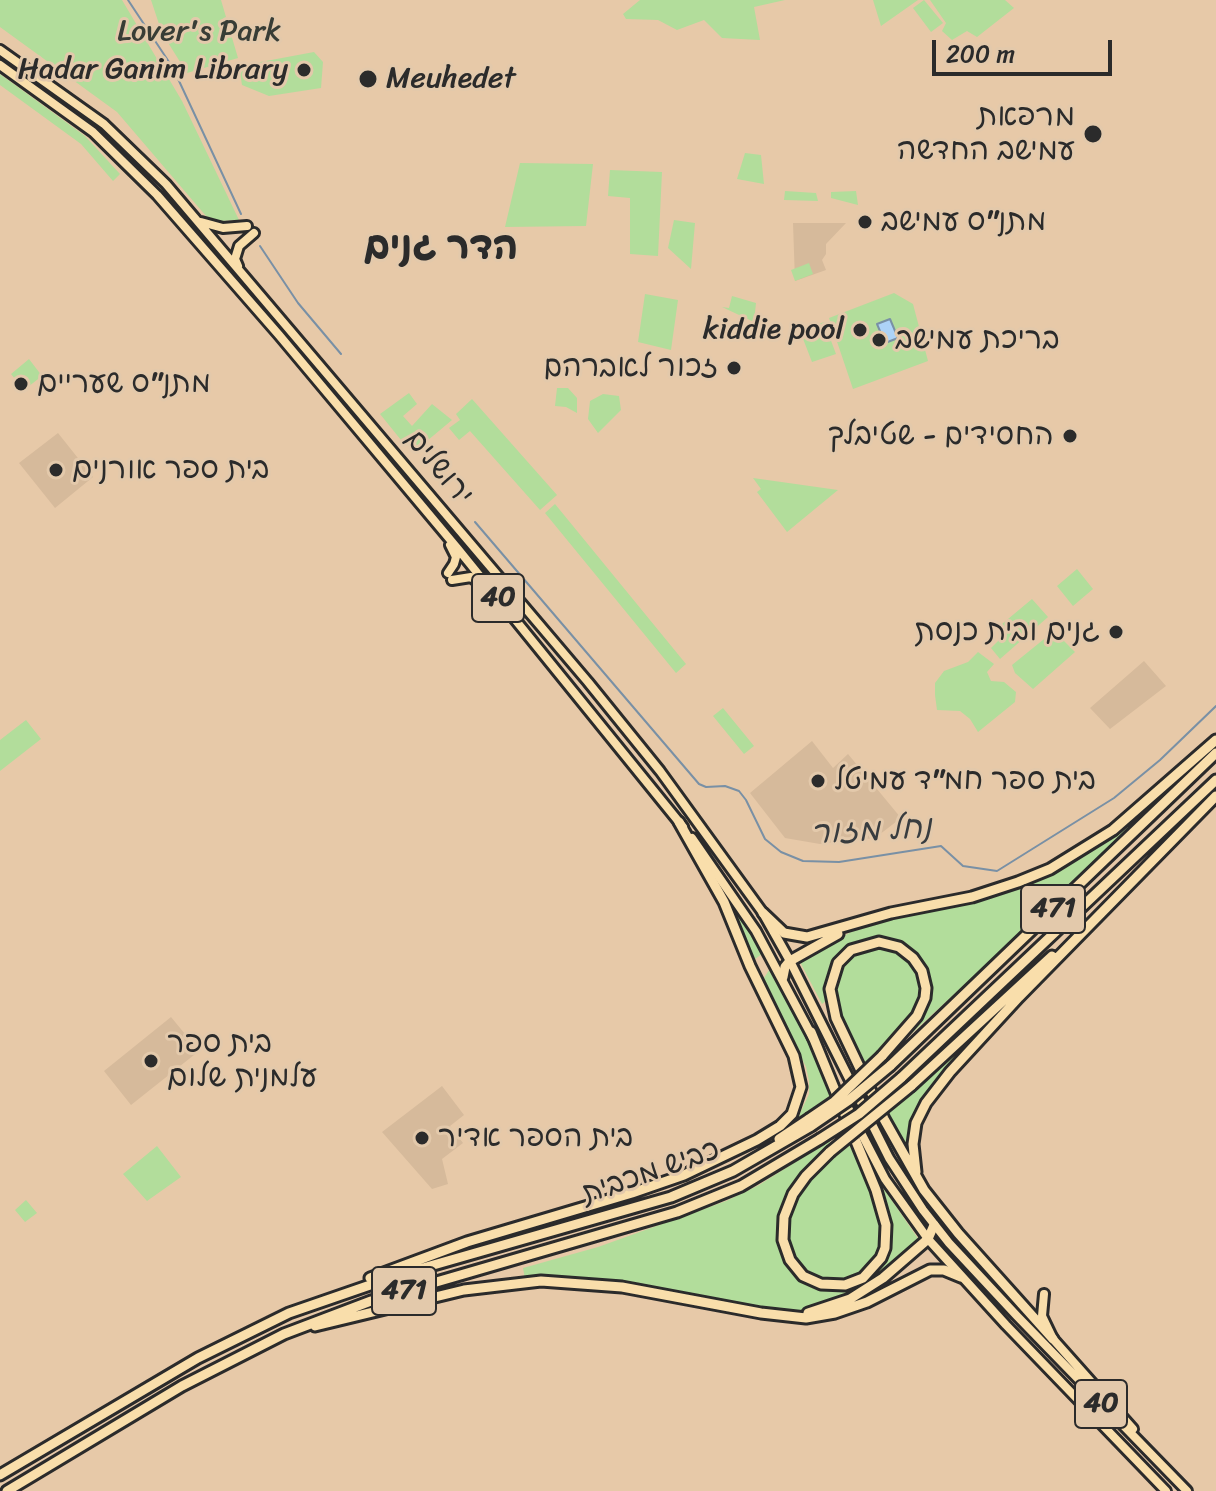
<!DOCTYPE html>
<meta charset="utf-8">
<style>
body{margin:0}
#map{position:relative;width:1216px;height:1491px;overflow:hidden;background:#e7c9a8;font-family:Sriracha,sans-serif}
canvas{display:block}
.scale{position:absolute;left:932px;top:40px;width:180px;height:36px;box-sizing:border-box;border:4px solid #2b2b2b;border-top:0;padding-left:10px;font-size:24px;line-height:28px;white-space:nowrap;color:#2b2b2b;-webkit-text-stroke:6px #e3c9ab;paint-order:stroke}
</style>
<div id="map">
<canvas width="1216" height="1491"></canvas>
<div class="scale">200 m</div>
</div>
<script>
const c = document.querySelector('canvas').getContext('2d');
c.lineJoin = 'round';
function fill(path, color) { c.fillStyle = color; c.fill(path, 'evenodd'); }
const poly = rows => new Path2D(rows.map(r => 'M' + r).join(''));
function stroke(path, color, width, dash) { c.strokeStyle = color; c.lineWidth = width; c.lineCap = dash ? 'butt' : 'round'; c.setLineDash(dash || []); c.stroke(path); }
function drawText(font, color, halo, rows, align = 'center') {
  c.font = font + ' Sriracha,"Playpen Sans Hebrew",sans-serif'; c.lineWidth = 6; c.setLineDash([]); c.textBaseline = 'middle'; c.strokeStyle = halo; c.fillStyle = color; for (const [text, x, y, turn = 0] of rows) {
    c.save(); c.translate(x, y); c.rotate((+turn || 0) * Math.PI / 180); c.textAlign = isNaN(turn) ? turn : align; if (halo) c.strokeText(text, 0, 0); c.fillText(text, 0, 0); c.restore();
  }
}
fill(poly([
 [793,223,846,223,826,244,826,254,822,260,826,270,795,281],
 [58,433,93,477,55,508,19,463],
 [1144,661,1166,686,1110,729,1090,708],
 [812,741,833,768,848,754,901,818,875,838,820,844,785,838,750,793],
 [171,1017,199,1051,131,1105,104,1071],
 [442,1086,464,1115,450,1126,463,1143,442,1159,448,1184,432,1189,382,1132]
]), '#d6ba9b');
fill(poly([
 [0,0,122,0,182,101,239,220,219,221,206,216,117,112,0,27],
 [151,0,221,0,238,58,187,73,162,33],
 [640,0,785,0,754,7,760,40,722,38,704,20,677,30,658,20,626,19,623,14],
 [873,0,918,0,881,26],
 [924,0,943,23,931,32,913,8],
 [930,0,1005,0,1014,8,977,37,967,31,952,40,942,31,946,23],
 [314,52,323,62,321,88,269,96,242,85,239,66],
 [0,74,85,136,120,174,113,181,81,144,0,85],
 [745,153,761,155,764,184,737,179],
 [520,163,593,164,586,226,505,227],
 [610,170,662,172,658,256,630,254,630,198,608,196],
 [785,191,816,193,818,201,784,200],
 [856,191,858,205,831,198,831,192],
 [674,220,695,223,691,269,668,248],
 [809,263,813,274,795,281,791,270],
 [894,293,913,304,928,361,853,389,829,318],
 [645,294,678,300,671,350,638,342],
 [732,296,756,303,754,322,722,307,729,308],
 [824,322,836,354,812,362,800,331],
 [29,359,42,376,24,390,11,374],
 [557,388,568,388,577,398,577,413,566,407,555,406],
 [409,393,417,404,403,416,412,426,432,404,452,420,415,451,401,440,380,414],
 [603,394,619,396,621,410,598,433,588,419,590,401],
 [472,399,557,495,540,510,470,431,459,440,449,428,460,420,456,414],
 [753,478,838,490,787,532,757,492,761,489],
 [555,504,686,664,676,673,545,513],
 [1077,569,1093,589,1073,606,1057,586],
 [1032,599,1048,617,1000,659,991,648,1002,637,1002,624],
 [1054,631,1075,652,1033,689,1015,673,1012,665],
 [978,652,994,664,987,672,991,681,1004,682,1016,692,1015,702,978,732,970,719,960,711,937,710,935,695,935,683,944,671,968,662],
 [723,708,754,746,744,754,713,716],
 [26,720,41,739,0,771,0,740],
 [1135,817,1146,818,898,1046,922,1019,930,999,930,980,926,969,911,948,892,939,879,937,869,938,849,946,840,953,829,970,825,989,826,1001,822,1004,799,960,851,932,892,917,1004,891,1115,833],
 [730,904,734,904,762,954,755,959],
 [879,946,897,950,910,960,918,972,921,998,914,1014,864,1068,840,1017,834,989,841,966,853,953],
 [769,970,785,999,790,997,831,1095,797,1120,809,1094,809,1081,806,1067,765,985,764,978],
 [954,1051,957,1057,919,1106,911,1123,908,1155,886,1114],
 [830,1140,830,1147,804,1174,780,1240,788,1262,821,1287,870,1276,889,1224,880,1193,884,1189,919,1240,881,1275,848,1296,805,1310,777,1311,623,1283,576,1278,525,1279,523,1268,598,1247,726,1201,759,1185],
 [853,1140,874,1191,884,1235,879,1257,866,1271,844,1283,814,1279,797,1266,786,1240,787,1217,801,1187,832,1154],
 [157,1146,181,1177,147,1201,123,1174],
 [26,1200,37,1213,25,1222,15,1210]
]), '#b2dd9b');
const water = poly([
 [890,319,898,338,885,343,877,324,890,319]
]);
fill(water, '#add3f7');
stroke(water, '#7990a5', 2);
stroke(poly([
 [128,0,173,68,241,214],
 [260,246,298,303,341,354],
 [475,522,699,784,706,787,725,786,739,791,746,800,765,839,781,852,803,861,839,862,941,846,963,866,997,871,1114,798,1160,760,1216,706]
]), '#7990a5', 2);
const trunk = poly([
 [0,50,104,124,166,184,588,682,660,771,763,913,790,961,889,1158,923,1210,949,1243,1017,1316,1187,1491],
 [0,65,93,132,157,195,279,335,458,549,683,827],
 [201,222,223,228,247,226],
 [238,266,235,259,239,246,254,233],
 [448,573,454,564,456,557,450,545],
 [452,580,471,577,483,586],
 [692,838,756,931,813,1038],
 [844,1100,885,1179,928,1239,1006,1325,1166,1491],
 [1044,1294,1042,1316,1053,1339,1133,1429]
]);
const motorway = poly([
 [763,913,784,933,807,937,891,913,972,897,1018,882,1050,869,1113,830,1216,740],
 [783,977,785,967,790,961,838,934],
 [811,1032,876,1190,886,1225,885,1248,881,1258,863,1278,845,1285,821,1284,803,1276,790,1260,783,1240,784,1217,793,1194,806,1176,830,1152],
 [882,1056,917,1016,925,998,926,988,922,971,913,958,899,947,879,942,851,950,838,963,830,989,836,1018,884,1119,924,1190,958,1233,1053,1339],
 [890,1066,1216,753],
 [901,1078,1216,780],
 [911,1086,1052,956],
 [779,1139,809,1119],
 [916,1172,913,1144,916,1123,926,1103,950,1072,1019,997,1216,796],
 [370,1278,467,1242,632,1193,684,1175,757,1140,780,1126,792,1114,801,1087,794,1056,750,966,724,902,679,822],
 [808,1313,850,1299,883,1278,928,1239,934,1225],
 [315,1326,464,1290,541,1281,622,1287,761,1313,806,1318,835,1313,867,1302,930,1270,944,1270,961,1277],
 [0,1475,198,1358,289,1313,402,1274,671,1197,733,1171,811,1126],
 [7,1491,182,1386,284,1334,371,1301,677,1212,741,1186,820,1139]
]);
stroke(trunk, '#2b2b2b', 14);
stroke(motorway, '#2b2b2b', 15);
stroke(trunk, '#f9deab', 8);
stroke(motorway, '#f9deab', 9);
const motorwayBridge = poly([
 [809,1119,834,1102,882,1056],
 [811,1126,849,1100,890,1066],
 [820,1139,859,1114,901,1078],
 [830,1152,911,1086]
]);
stroke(motorwayBridge, '#2b2b2b', 15, []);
stroke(motorwayBridge, '#f9deab', 9);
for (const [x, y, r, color] of [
 [304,70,8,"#2b2b2b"],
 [368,79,10,"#2b2b2b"],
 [1093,134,10,"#2b2b2b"],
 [865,222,8,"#2b2b2b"],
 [860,330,8,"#2b2b2b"],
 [879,340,8,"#2b2b2b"],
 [734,368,8,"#2b2b2b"],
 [21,384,8,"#2b2b2b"],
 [1070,436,8,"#2b2b2b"],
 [56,470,8,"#2b2b2b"],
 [1116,632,8,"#2b2b2b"],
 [818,781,8,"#2b2b2b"],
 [151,1061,8,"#2b2b2b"],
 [422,1138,8,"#2b2b2b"]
]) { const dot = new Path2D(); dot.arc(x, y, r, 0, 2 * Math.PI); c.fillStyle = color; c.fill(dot); stroke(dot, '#e3c9ab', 3); }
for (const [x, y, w] of [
 [498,598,52],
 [1053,909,64],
 [404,1291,64],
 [1101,1404,52]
]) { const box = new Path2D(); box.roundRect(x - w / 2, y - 24, w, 48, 6); c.fillStyle = '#e3c9ab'; c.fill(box); stroke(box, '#2b2b2b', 2); }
drawText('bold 28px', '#2b2b2b', null, [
 ["40",498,598],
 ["471",1053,909],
 ["471",404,1291],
 ["40",1101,1404]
]);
drawText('30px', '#383d36', '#e3c9ab', [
 ["Lover's Park",199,32]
]);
drawText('30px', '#2b2b2b', '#e3c9ab', [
 ["Hadar Ganim Library",288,70,"right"],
 ["Meuhedet",386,79],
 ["מרפאת",1075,117,"right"],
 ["עמישב החדשה",1075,151,"right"],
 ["מתנ\"ס עמישב",881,222],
 ["kiddie pool",844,330,"right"],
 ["בריכת עמישב",895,340],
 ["זכור לאברהם",718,368,"right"],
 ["מתנ\"ס שעריים",37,384],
 ["החסידים - שטיבלך",1054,436,"right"],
 ["בית ספר אורנים",72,470],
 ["גנים ובית כנסת",1100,632,"right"],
 ["בית ספר חמ\"ד עמיטל",834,781],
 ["בית ספר",167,1044],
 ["עלמנית שלום",167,1078],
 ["בית הספר אדיר",438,1138]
], 'left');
drawText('30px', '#2b2b2b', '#e3c9ab', [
 ["ירושלים",438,468,50],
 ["כביש מכבית",651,1173,-19]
]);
drawText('italic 32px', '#383c3f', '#e3c9ab', [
 ["נחל מזור",871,832,-3]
]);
drawText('bold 38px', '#2b2b2b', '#e3c9ab', [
 ["הדר גנים",441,248]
]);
</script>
